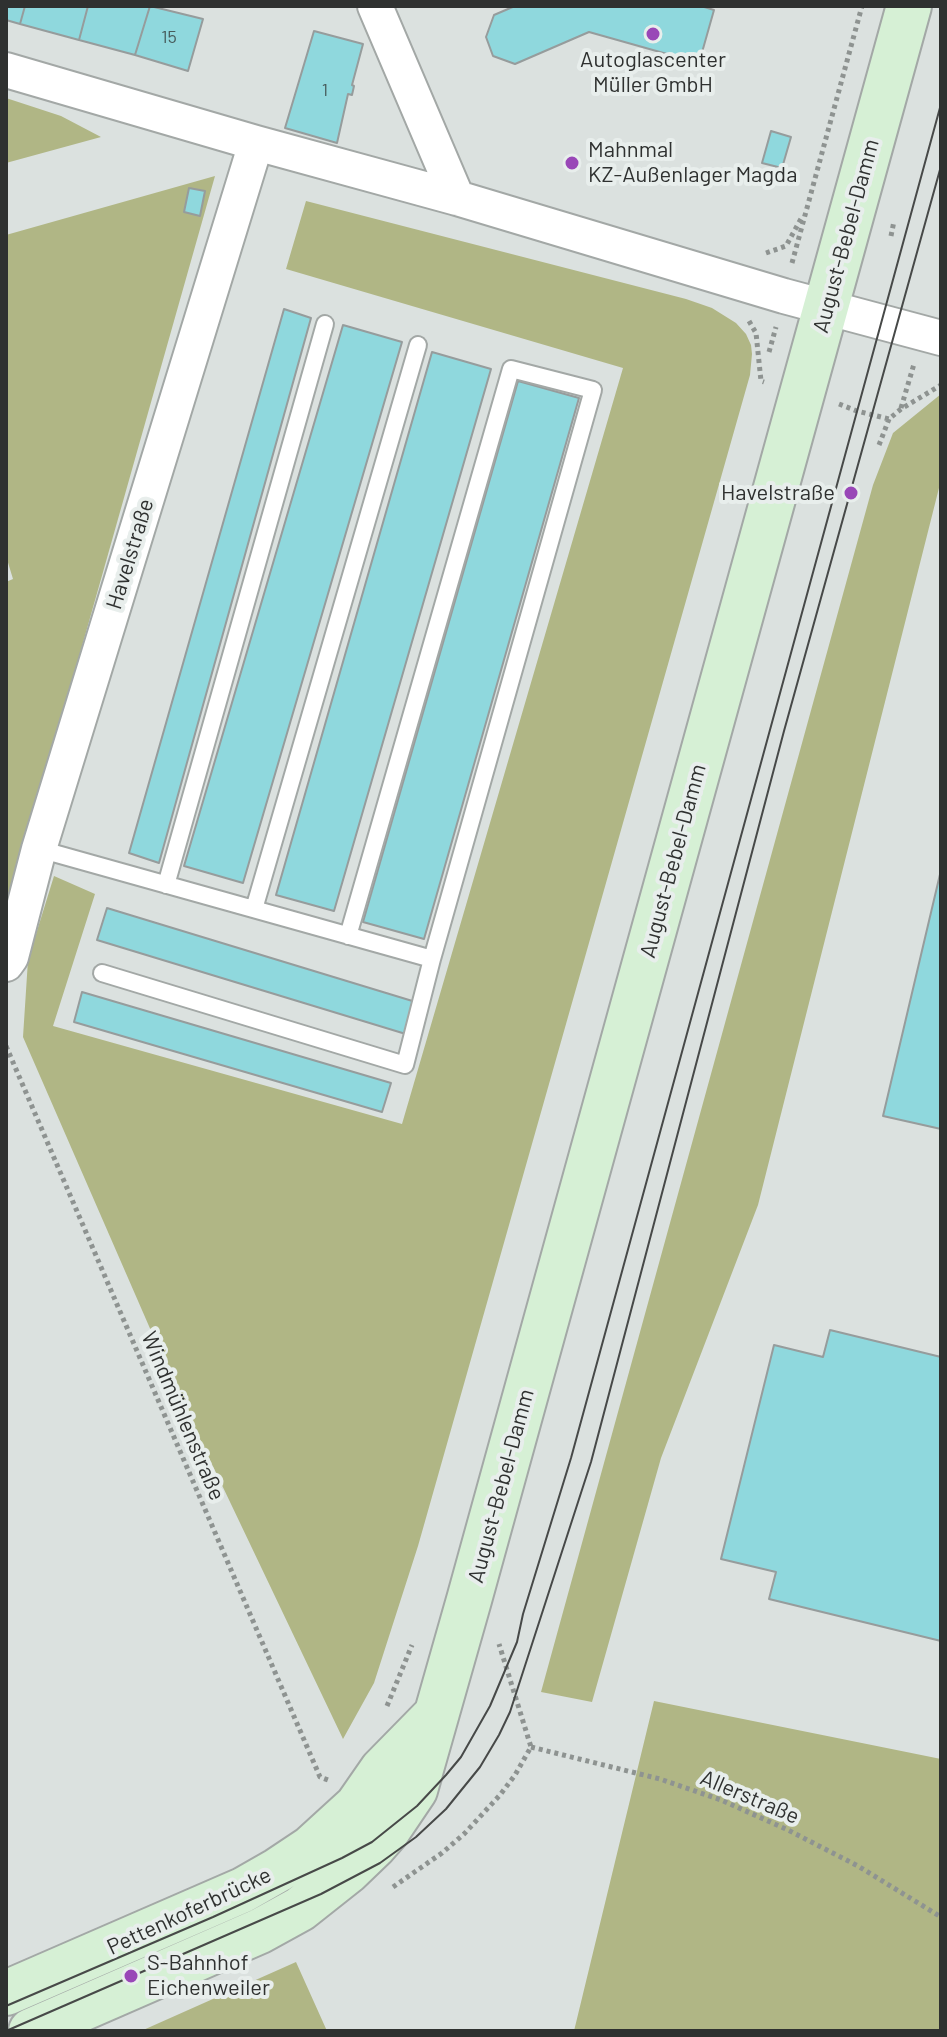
<!DOCTYPE html>
<meta charset="utf-8">
<style>
body{margin:0}
#map{position:relative;width:947px;height:2037px;overflow:hidden;background:#dbe1df;font-family:Barlow,sans-serif}
canvas{display:block}
.frame{position:absolute;inset:0;border:8px solid #2f3130;pointer-events:none}
</style>
<div id="map">
<canvas width="947" height="2037"></canvas>
<div class="frame"></div>
</div>
<script>
const c = document.querySelector('canvas').getContext('2d');
c.lineJoin = 'round';
function fill(path, color) { c.fillStyle = color; c.fill(path, 'evenodd'); }
const poly = rows => new Path2D(rows.map(r => 'M' + r).join(''));
function stroke(path, color, width, dash) { c.strokeStyle = color; c.lineWidth = width; c.lineCap = dash ? 'butt' : 'round'; c.setLineDash(dash || []); c.stroke(path); }
function drawText(font, color, halo, rows, align = 'center') {
  c.font = font + ' Barlow,sans-serif'; c.lineWidth = 8; c.setLineDash([]); c.textBaseline = 'middle'; c.strokeStyle = halo; c.fillStyle = color; for (const [text, x, y, turn = 0] of rows) {
    c.save(); c.translate(x, y); c.rotate((+turn || 0) * Math.PI / 180); c.textAlign = isNaN(turn) ? turn : align; if (halo) c.strokeText(text, 0, 0); c.fillText(text, 0, 0); c.restore();
  }
}
fill(poly([
 [6,98,61,116,101,137,6,163],
 [215,176,6,915,6,582,13,579,6,556,6,235],
 [306,201,686,299,712,308,736,323,746,334,751,345,752,354,750,375,418,1546,374,1683,343,1739,179,1395,23,1037,28,960,54,876,95,894,53,1026,402,1124,623,368,286,269],
 [941,394,941,480,758,1205,661,1458,592,1702,541,1692,873,485,893,433],
 [654,1701,941,1759,941,2031,574,2031],
 [296,1962,327,2031,141,2031]
]), '#b0b685');
const building = poly([
 [6,6,25,6,20,24,6,20,6,6],
 [25,6,88,6,79,40,20,24,25,6],
 [88,6,150,6,135,55,79,40,88,6],
 [150,6,203,19,188,71,135,55,150,6],
 [515,6,701,6,714,10,699,63,589,32,515,64,493,56,486,37,494,15,515,6],
 [314,31,363,44,352,85,354,86,352,95,348,94,337,143,285,128,314,31],
 [771,131,791,137,782,168,762,163,771,131],
 [189,188,205,191,200,216,184,212,189,188],
 [284,309,311,318,159,863,129,853,284,309],
 [343,325,402,342,243,883,184,866,343,325],
 [432,352,491,369,334,911,276,895,432,352],
 [518,381,579,398,424,939,363,922,518,381],
 [941,870,941,1129,883,1116,941,870],
 [107,908,419,1003,409,1035,97,940,107,908],
 [82,992,391,1083,382,1112,74,1022,82,992],
 [830,1330,941,1357,941,1641,769,1599,776,1572,721,1559,774,1345,823,1357,830,1330]
]);
fill(building, '#8fd8dd');
stroke(building, '#969c9c', 2);
const lane = poly([
 [39,849,432,959],
 [166,885,325,324],
 [254,909,418,345],
 [102,973,405,1065,432,959,593,390,511,369,348,936]
]);
const street = poly([
 [375,6,457,198],
 [6,70,256,143,457,198,784,296,941,338],
 [6,964,11,957,39,849,256,143]
]);
const secondary = poly([
 [6,1993,243,1890,278,1870,311,1848,357,1806,382,1770,433,1718],
 [31,2031,260,1931,300,1909,348,1871,374,1846,388,1830,415,1790,469,1600,909,6]
]);
stroke(lane, '#a3a8a6', 20);
stroke(street, '#a3a8a6', 38);
stroke(secondary, '#a3a8a6', 48);
stroke(poly([
 [891,236,894,221],
 [766,253,786,246,802,217],
 [792,263,862,6],
 [749,321,756,333,761,381,764,382],
 [769,352,776,327],
 [839,404,857,411,889,419,901,409,941,385],
 [901,408,914,364],
 [879,445,889,419],
 [6,1046,320,1777,328,1780],
 [387,1706,412,1645],
 [531,1747,660,1779,721,1800,788,1830,858,1866,941,1917],
 [393,1887,442,1853,464,1834,500,1795,515,1775,531,1747,499,1644]
]), '#8e9391', 5, [4, 4]);
stroke(lane, '#fff', 16);
stroke(street, '#fff', 34);
stroke(secondary, '#d6f0d5', 44);
stroke(poly([
 [6,2006,213,1917,342,1858,372,1842,417,1806,446,1775,461,1757,490,1706,517,1642,523,1614,571,1458,941,104],
 [6,2031,321,1894,380,1863,416,1837,446,1809,480,1767,499,1735,510,1712,591,1462,784,731,941,166]
]), '#474948', 2);
for (const [x, y, r, color] of [
 [653,34,8,"#9947b7"],
 [572,163,8,"#9947b7"],
 [851,493,8,"#9947b7"],
 [131,1976,8,"#9947b7"]
]) { const dot = new Path2D(); dot.arc(x, y, r, 0, 2 * Math.PI); c.fillStyle = color; c.fill(dot); stroke(dot, '#e8eeec', 3); }
drawText('18px', '#475b5b', null, [
 ["15",169,37],
 ["1",325,90]
]);
drawText('22px', '#2f3130', '#e8eeec', [
 ["Autoglascenter",653,60,"center"],
 ["Müller GmbH",653,85,"center"],
 ["Mahnmal",588,150],
 ["KZ-Außenlager Magda",588,175],
 ["Havelstraße",835,493,"right"],
 ["S-Bahnhof",147,1963],
 ["Eichenweiler",147,1988]
], 'left');
drawText('22px', '#2f3130', '#e8eeec', [
 ["August-Bebel-Damm",846,236,-75],
 ["Havelstraße",130,554,-73],
 ["August-Bebel-Damm",673,861,-75],
 ["Windmühlenstraße",183,1416,67],
 ["August-Bebel-Damm",501,1486,-75],
 ["Allerstraße",750,1797,23],
 ["Pettenkoferbrücke",189,1911,-25]
]);
</script>
